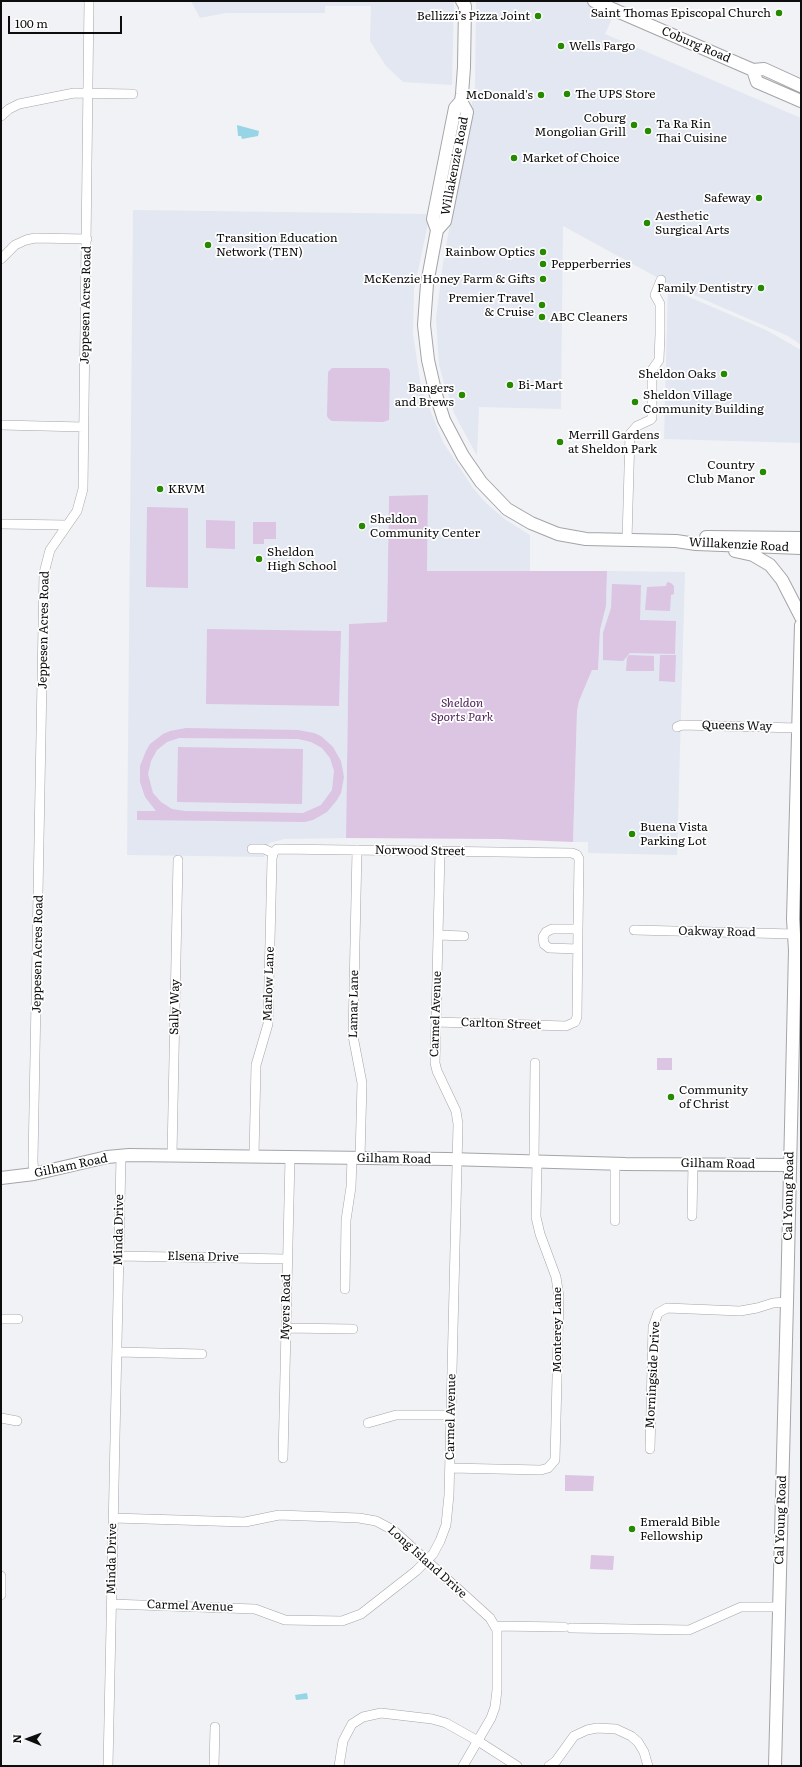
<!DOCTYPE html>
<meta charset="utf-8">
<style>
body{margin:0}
#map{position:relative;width:802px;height:1767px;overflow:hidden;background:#f1f2f5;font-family:Literata,serif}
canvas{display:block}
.frame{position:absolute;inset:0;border:2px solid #0d0d0e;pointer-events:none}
.north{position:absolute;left:8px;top:1719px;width:40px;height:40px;-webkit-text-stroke:3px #fff;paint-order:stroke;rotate:271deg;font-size:11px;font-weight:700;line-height:16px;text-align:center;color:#0d0d0e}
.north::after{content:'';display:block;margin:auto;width:14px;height:18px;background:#0d0d0e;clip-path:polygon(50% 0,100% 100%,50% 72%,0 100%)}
.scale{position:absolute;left:8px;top:16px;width:114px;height:18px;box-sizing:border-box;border:2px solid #0d0d0e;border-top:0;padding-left:5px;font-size:12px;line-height:14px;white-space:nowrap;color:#0d0d0e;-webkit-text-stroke:3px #fff;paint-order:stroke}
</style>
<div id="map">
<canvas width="802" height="1767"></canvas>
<div class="frame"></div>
<div class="north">N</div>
<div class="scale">100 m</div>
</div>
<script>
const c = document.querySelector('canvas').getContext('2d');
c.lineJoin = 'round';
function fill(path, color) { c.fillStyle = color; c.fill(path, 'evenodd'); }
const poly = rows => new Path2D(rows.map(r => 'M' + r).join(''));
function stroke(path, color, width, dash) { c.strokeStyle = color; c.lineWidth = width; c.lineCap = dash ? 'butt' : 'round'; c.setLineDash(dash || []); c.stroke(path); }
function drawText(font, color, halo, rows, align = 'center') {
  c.font = font + ' Literata,serif'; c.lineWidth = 3.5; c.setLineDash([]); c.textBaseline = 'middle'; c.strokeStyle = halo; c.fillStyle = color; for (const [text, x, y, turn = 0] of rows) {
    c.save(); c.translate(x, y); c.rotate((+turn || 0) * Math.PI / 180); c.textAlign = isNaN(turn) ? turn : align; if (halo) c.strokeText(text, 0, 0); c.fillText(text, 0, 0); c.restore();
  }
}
fill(poly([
 [191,1,454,1,452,85,403,82,386,66,370,41,371,6,325,6,325,13,226,13,200,18],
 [476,1,620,1,605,34,801,118,801,345,788,336,673,286,563,226,561,409,479,407,477,456,455,415,445,386,439,365,436,318,443,263,475,86],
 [133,210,430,214,414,290,413,334,421,387,443,442,473,488,486,503,506,520,530,535,530,571,427,571,428,496,389,496,387,622,349,624,346,838,284,839,269,843,264,857,127,855],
 [668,288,766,330,801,350,801,443,664,439],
 [607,571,685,572,677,855,588,853,588,842,573,842,577,711,579,701,592,670,598,670,600,630,606,606]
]), '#e3e7f1');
fill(poly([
 [332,368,386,368,389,369,390,373,389,420,383,422,332,421,329,419,327,416,328,372],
 [428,495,427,571,607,571,606,606,600,630,598,670,592,670,579,701,577,711,573,842,501,839,346,838,349,624,387,622,389,496],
 [147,507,188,508,188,588,146,587],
 [206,520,235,521,235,549,206,548],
 [253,522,276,522,276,539,264,539,264,544,253,544],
 [667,582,671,583,674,586,674,594,671,595,670,611,645,610,647,587,666,586],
 [612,584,641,585,640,620,676,621,675,654,630,653,623,661,603,660,603,633,611,608],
 [207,629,341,631,339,706,206,704],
 [629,655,654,656,654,671,626,671,627,658],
 [660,655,676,655,675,682,659,681],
 [186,728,298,730,314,733,321,736,333,747,341,761,344,777,341,793,337,800,327,812,313,820,305,822,137,820,137,811,156,811,145,797,140,782,140,766,146,751,150,744,163,734,170,731],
 [179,738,298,739,311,742,322,748,330,758,334,771,332,790,321,805,303,813,185,811,172,809,161,802,153,793,148,774,151,761,157,750,167,742],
 [178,747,303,749,302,804,177,802],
 [657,1058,672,1058,672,1070,657,1070],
 [565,1475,594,1476,593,1491,565,1491],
 [591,1555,614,1556,613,1570,590,1569]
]), '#dcc4e3');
fill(poly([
 [237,125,259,131,258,136,242,139,241,136,238,136],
 [307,1693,308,1699,296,1700,295,1695]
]), '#97d5e6');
const street = poly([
 [1,116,9,109,19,104,74,93,133,94],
 [1,259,15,245,26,240,35,238,87,239],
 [1,425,84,427],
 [1,524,67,525],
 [627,540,630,434,637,426,650,420,652,418,652,370,659,360,660,334,660,304,655,295,661,280],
 [677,727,682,725,798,728],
 [252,849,264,849,273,853],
 [357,850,353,1036,362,1083,360,1158],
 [634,930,794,934],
 [438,935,464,936],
 [578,949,549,948,544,944,543,937,546,932,552,929,578,929],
 [172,1155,178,860],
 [254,1156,256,1065,268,1024,272,859,273,853,277,849,572,853,577,855,579,859,578,929,577,1017,575,1022,566,1026,436,1022],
 [534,1162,535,1063],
 [34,1174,33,1161,44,573,50,550,77,511,83,489,89,1],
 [692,1216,693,1163],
 [615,1221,615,1164],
 [118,1256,287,1259],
 [345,1289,346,1220,351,1187,352,1158],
 [1,1319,18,1319],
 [286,1328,353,1329],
 [117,1352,202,1354],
 [1,1418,17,1421],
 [368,1423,396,1415,450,1415],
 [650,1449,653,1327,658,1313,667,1308,740,1311,757,1308,773,1303,787,1302],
 [283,1458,290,1157],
 [450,1468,541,1470,548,1468,555,1460,559,1297,556,1277,540,1234,536,1217,537,1162],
 [113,1518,245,1522,279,1515,359,1518,376,1521,393,1530,490,1618,497,1630,497,1690,495,1707,491,1718,463,1766],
 [1,1576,1,1595],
 [111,1604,255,1609,285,1620,342,1621,361,1614,416,1571,433,1554,440,1541,446,1525,449,1495,458,1124,456,1111,437,1071,435,1063,440,851],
 [496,1626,564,1627],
 [571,1628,689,1630,741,1607,779,1607],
 [108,1766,121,1156],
 [214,1766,215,1727],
 [339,1766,343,1741,352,1724,363,1717,381,1713,432,1719,446,1723,478,1741,517,1766],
 [549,1766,556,1761,574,1736,587,1730,597,1728,616,1729,631,1736,638,1742,644,1752,648,1766]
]);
const secondary = poly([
 [462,1,465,6,464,67,462,94,461,101,455,108,433,219,437,230,427,284,424,325,428,360,436,395,444,420,463,456,481,482,507,509,531,523,558,534,586,539,676,541,696,544,801,548],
 [594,1,753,70,764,69,801,86],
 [753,70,757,82,801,101],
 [437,230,445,221,467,112,461,101],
 [706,537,801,538],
 [735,551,753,555,770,565,782,580,801,617],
 [1,1178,34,1174,107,1157,129,1155,448,1159,625,1164,789,1165],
 [775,1766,787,1302,795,950,793,919,801,625]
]);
stroke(street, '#a4a5a8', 10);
stroke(secondary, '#a4a5a8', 14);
stroke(street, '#fff', 9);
stroke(secondary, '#fff', 12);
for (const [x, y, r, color] of [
 [779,13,4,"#268a00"],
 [538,16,4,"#268a00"],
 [561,46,4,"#268a00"],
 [567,94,4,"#268a00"],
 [541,95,4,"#268a00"],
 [634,125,4,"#268a00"],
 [648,131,4,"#268a00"],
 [514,158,4,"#268a00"],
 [759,198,4,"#268a00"],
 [647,223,4,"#268a00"],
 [208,245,4,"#268a00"],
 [543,252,4,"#268a00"],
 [543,264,4,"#268a00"],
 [543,279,4,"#268a00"],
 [761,288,4,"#268a00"],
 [542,305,4,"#268a00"],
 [542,317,4,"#268a00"],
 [724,374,4,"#268a00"],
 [510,385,4,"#268a00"],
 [462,395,4,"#268a00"],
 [635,402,4,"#268a00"],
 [560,442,4,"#268a00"],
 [763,472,4,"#268a00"],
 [160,489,4,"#268a00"],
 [362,526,4,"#268a00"],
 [259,559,4,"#268a00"],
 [632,834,4,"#268a00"],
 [671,1097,4,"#268a00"],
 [632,1529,4,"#268a00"]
]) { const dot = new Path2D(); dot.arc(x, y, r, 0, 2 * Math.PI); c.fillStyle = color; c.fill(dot); stroke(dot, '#fff', 1.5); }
drawText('12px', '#0d0d0e', '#fff', [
 ["Saint Thomas Episcopal Church",771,13,"right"],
 ["Bellizzi’s Pizza Joint",530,16,"right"],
 ["Wells Fargo",569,46],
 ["The UPS Store",575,94],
 ["McDonald's",533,95,"right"],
 ["Coburg",626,118,"right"],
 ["Mongolian Grill",626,132,"right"],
 ["Ta Ra Rin",656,124],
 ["Thai Cuisine",656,138],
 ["Market of Choice",522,158],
 ["Safeway",751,198,"right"],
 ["Aesthetic",655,216],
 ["Surgical Arts",655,230],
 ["Transition Education",216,238],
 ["Network (TEN)",216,252],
 ["Rainbow Optics",535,252,"right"],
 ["Pepperberries",551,264],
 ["McKenzie Honey Farm & Gifts",535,279,"right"],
 ["Family Dentistry",753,288,"right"],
 ["Premier Travel",534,298,"right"],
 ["& Cruise",534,312,"right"],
 ["ABC Cleaners",550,317],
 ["Sheldon Oaks",716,374,"right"],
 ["Bi-Mart",518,385],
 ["Bangers",454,388,"right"],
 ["and Brews",454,402,"right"],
 ["Sheldon Village",643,395],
 ["Community Building",643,409],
 ["Merrill Gardens",568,435],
 ["at Sheldon Park",568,449],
 ["Country",755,465,"right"],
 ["Club Manor",755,479,"right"],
 ["KRVM",168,489],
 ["Sheldon",370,519],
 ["Community Center",370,533],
 ["Sheldon",267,552],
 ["High School",267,566],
 ["Buena Vista",640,827],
 ["Parking Lot",640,841],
 ["Community",679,1090],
 ["of Christ",679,1104],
 ["Emerald Bible",640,1522],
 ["Fellowship",640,1536]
], 'left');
drawText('12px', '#0d0d0e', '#fff', [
 ["Coburg Road",696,45,23],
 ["Willakenzie Road",455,166,-79],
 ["Jeppesen Acres Road",86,305,-89],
 ["Willakenzie Road",739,545,3],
 ["Jeppesen Acres Road",44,630,-89],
 ["Queens Way",737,726,1],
 ["Norwood Street",420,851,1],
 ["Oakway Road",717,932,1],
 ["Jeppesen Acres Road",38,954,-89],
 ["Marlow Lane",269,984,-88],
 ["Lamar Lane",354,1004,-89],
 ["Sally Way",175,1007,-89],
 ["Carmel Avenue",436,1014,-88],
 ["Carlton Street",501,1024,2],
 ["Gilham Road",394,1159,1],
 ["Gilham Road",718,1164,1],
 ["Gilham Road",71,1166,-12],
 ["Cal Young Road",789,1196,-89],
 ["Minda Drive",119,1230,-89],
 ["Elsena Drive",203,1257,1],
 ["Myers Road",286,1307,-89],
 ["Monterey Lane",557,1330,-90],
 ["Morningside Drive",653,1375,-87],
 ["Carmel Avenue",451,1417,-89],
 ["Cal Young Road",781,1520,-88],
 ["Minda Drive",112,1559,-89],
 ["Long Island Drive",427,1562,42],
 ["Carmel Avenue",190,1606,2]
]);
drawText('italic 12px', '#4f265a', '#fff', [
 ["Sheldon",462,703],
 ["Sports Park",462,717]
]);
</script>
